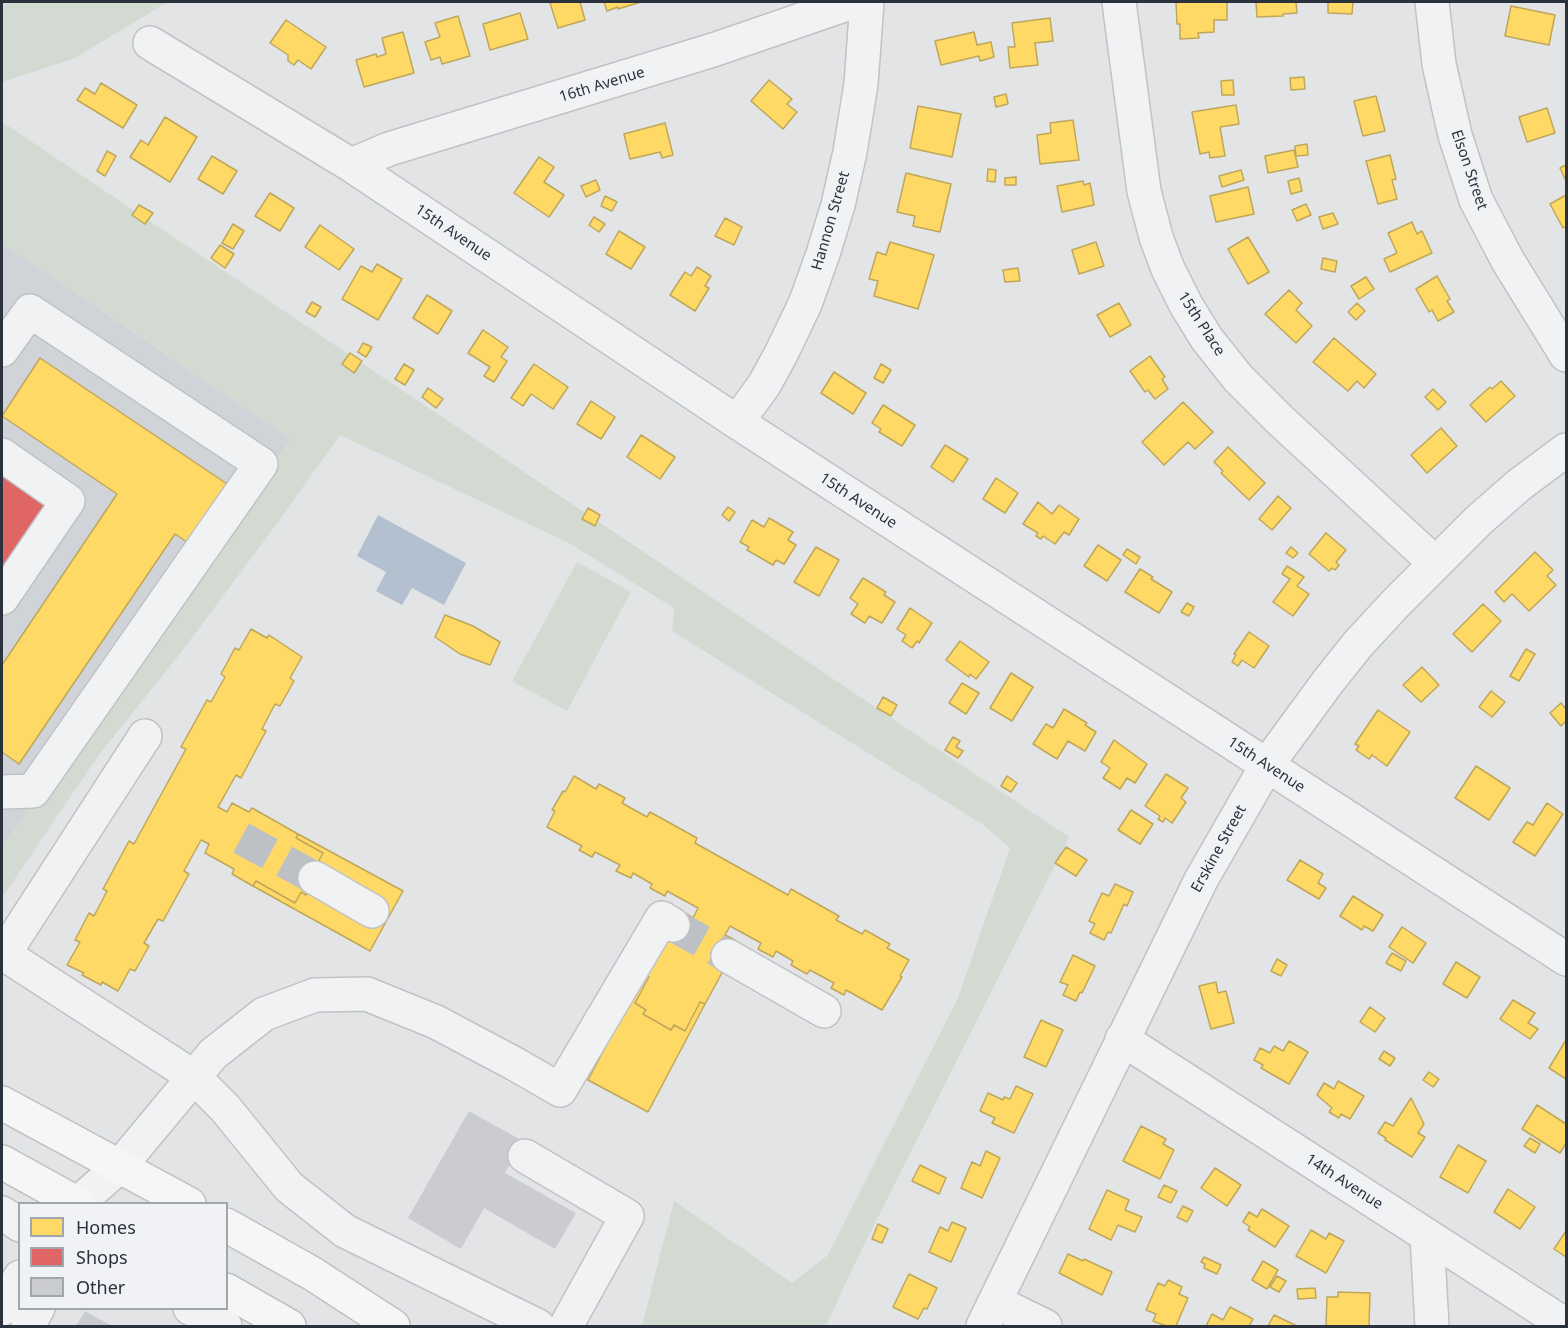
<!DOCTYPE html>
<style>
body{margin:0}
#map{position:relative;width:1568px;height:1328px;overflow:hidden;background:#e2e4e6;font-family:"Noto Sans",sans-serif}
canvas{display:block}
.frame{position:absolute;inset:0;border:3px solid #2a323e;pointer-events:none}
.legend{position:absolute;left:18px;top:1202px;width:210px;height:108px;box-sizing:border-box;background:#f0f2f6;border:2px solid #a1a5ac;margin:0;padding:8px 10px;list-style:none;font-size:18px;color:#2a323e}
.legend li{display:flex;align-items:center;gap:12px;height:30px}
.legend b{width:30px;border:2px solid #a1a5ac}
</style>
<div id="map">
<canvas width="1568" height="1328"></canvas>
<div class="frame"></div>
<ul class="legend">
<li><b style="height:16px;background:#ffd966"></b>Homes</li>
<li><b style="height:16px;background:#e06666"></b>Shops</li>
<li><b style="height:16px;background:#cacccf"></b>Other</li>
</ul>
</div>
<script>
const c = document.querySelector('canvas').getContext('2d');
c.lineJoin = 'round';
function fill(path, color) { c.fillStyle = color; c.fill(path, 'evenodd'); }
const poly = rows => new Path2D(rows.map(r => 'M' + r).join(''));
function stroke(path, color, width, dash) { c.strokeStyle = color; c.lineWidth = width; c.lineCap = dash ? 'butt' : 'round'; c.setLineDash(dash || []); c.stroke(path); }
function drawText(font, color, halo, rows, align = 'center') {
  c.font = font + ' "Noto Sans",sans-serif'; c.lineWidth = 6; c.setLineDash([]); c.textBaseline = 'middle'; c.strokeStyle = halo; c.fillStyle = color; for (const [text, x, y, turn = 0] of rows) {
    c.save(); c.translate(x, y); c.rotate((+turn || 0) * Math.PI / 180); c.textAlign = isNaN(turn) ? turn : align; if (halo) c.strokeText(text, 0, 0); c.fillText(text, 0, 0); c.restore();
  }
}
fill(poly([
 [2,243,291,439,2,847]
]), '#d0d4d9');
fill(poly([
 [2,2,168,2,73,59,2,82],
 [2,122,1069,837,856,1261,826,1326,642,1326,674,1201,792,1283,828,1255,958,998,1010,848,982,824,672,631,674,608,569,543,340,435,273,529,179,655,98,756,2,898,2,847,291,439,2,243],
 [577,562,631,592,567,711,512,681]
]), '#d3dad2');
fill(poly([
 [378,515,466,563,444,605,412,588,402,605,376,591,386,572,357,556]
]), '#b2c0d0');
const homes = poly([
 [555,2,580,2,585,20,558,28,550,3,555,2],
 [604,2,641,2,618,9,618,7,607,11,604,2],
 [1176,2,1227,2,1227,20,1214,20,1214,32,1198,33,1199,38,1180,39,1180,24,1177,24,1176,2],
 [1256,2,1296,2,1297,13,1283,14,1283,16,1257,17,1256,2],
 [1328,2,1353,2,1352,14,1328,13,1328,2],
 [1511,6,1555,15,1549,45,1505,36,1511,6],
 [520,13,528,39,490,50,483,24,520,13],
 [458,16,470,56,442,64,440,57,431,60,425,42,440,37,435,23,458,16],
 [1050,18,1053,41,1035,43,1038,65,1010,68,1008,47,1015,47,1012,23,1050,18],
 [286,20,326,47,311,69,298,60,294,65,288,61,288,55,270,43,286,20],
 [403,32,414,73,364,87,356,60,376,54,377,57,386,54,382,38,403,32],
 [974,32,977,45,991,42,994,57,980,61,979,56,941,65,935,41,974,32],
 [1304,77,1305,89,1291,90,1290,78,1304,77],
 [769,80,792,99,787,104,797,112,783,129,751,101,769,80],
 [1233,80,1234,95,1222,95,1221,81,1233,80],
 [101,83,137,105,123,128,77,100,85,88,95,94,101,83],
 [1006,94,1008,104,996,107,994,97,1006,94],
 [1376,96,1385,131,1363,136,1354,101,1376,96],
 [1236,105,1239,124,1220,127,1225,156,1210,158,1209,152,1200,154,1192,112,1236,105],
 [918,106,961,114,952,157,910,148,918,106],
 [1547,108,1555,133,1527,142,1519,117,1547,108],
 [165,117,197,137,170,182,130,157,141,140,148,145,165,117],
 [1073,120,1079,160,1040,164,1037,135,1051,133,1050,123,1073,120],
 [665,123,673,155,662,158,660,152,630,159,624,134,665,123],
 [1307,144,1308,155,1296,156,1295,146,1307,144],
 [1294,150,1298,167,1268,173,1265,156,1294,150],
 [107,151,116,156,105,176,97,171,107,151],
 [1390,155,1396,179,1392,180,1397,199,1378,204,1366,161,1390,155],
 [212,156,237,171,223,194,198,179,212,156],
 [539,157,554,167,544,182,564,195,549,217,514,193,539,157],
 [1566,165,1566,178,1565,179,1560,168,1566,165],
 [988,169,996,170,995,182,987,181,988,169],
 [1241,170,1244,180,1222,187,1219,176,1241,170],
 [906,173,951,184,940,232,913,226,915,216,897,212,906,173],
 [1016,177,1016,185,1005,185,1005,178,1016,177],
 [1299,178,1302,191,1291,194,1288,181,1299,178],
 [596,180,600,190,586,197,581,186,596,180],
 [1083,181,1084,185,1090,183,1094,205,1062,212,1057,186,1083,181],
 [1248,187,1254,214,1216,222,1210,196,1248,187],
 [270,193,294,208,280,231,255,216,270,193],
 [1566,195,1566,226,1563,228,1550,204,1566,195],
 [605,196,617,202,612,211,601,206,605,196],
 [1306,204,1311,215,1297,221,1292,210,1306,204],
 [139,205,153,213,145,224,132,215,139,205],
 [1333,213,1338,224,1323,229,1319,217,1333,213],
 [594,217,605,224,599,232,589,225,594,217],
 [725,218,742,227,734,245,715,236,725,218],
 [1412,222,1417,234,1422,231,1432,253,1390,272,1384,259,1397,253,1388,233,1412,222],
 [233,224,244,231,233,249,222,243,233,224],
 [320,225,354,249,339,270,305,247,320,225],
 [619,231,645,247,631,269,606,254,619,231],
 [1248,237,1269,272,1248,284,1228,249,1248,237],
 [890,242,934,255,918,309,874,296,878,281,869,279,877,252,886,255,890,242],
 [1096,242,1104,266,1079,274,1072,250,1096,242],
 [220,245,234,254,225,268,211,258,220,245],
 [1323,258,1337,261,1335,272,1321,269,1323,258],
 [377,264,402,279,378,320,342,299,361,266,372,272,377,264],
 [697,267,711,276,705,286,709,288,695,311,670,295,685,272,691,276,697,267],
 [1018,268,1020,281,1005,282,1003,270,1018,268],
 [1437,276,1450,299,1447,301,1454,312,1438,321,1432,310,1429,312,1416,289,1437,276],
 [1366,277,1374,289,1359,299,1351,286,1366,277],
 [1289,290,1302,303,1296,310,1312,326,1296,343,1265,314,1289,290],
 [427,295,452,311,438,334,413,318,427,295],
 [312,302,321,307,315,317,306,312,312,302],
 [1119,303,1131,325,1110,337,1097,315,1119,303],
 [1357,303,1365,311,1356,320,1348,312,1357,303],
 [483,330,508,347,501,357,507,361,494,382,484,376,490,367,468,353,483,330],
 [1334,338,1376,374,1364,388,1357,381,1348,391,1313,362,1334,338],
 [363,343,372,347,366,357,358,352,363,343],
 [350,353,362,361,354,373,342,364,350,353],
 [1150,356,1165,377,1162,379,1168,389,1155,399,1148,390,1145,392,1130,371,1150,356],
 [40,358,233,488,190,544,175,534,19,764,2,752,2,665,117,494,2,416,40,358],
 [404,364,414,370,405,385,395,379,404,364],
 [534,364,568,387,553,409,531,394,523,406,511,398,534,364],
 [881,364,891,370,883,383,874,378,881,364],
 [834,372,866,393,853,414,821,393,834,372],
 [1501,381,1515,396,1486,422,1470,405,1490,387,1492,389,1501,381],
 [428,388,443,399,436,408,422,397,428,388],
 [1433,389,1446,402,1438,410,1425,397,1433,389],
 [591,401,615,417,601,439,577,424,591,401],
 [1183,402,1213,432,1195,449,1188,442,1164,465,1142,442,1183,402],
 [883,405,915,425,902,446,879,432,881,429,872,423,883,405],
 [1441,428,1457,446,1427,473,1411,455,1441,428],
 [641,435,675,457,660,479,627,457,641,435],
 [945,445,968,459,953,482,931,467,945,445],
 [1228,447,1265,483,1249,500,1221,473,1223,471,1214,462,1228,447],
 [996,478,1018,493,1005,513,983,499,996,478],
 [1278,496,1291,508,1272,530,1259,519,1278,496],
 [1038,502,1052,514,1059,505,1079,519,1069,535,1064,532,1055,544,1043,536,1041,539,1036,536,1038,533,1023,524,1038,502],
 [728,507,735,512,729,521,722,515,728,507],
 [588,508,600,515,595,526,582,519,588,508],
 [769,518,793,532,788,540,796,545,784,564,776,560,773,565,747,550,749,547,740,542,752,520,764,527,769,518],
 [1326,533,1346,550,1336,562,1339,565,1335,570,1332,568,1329,571,1309,554,1326,533],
 [1098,545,1121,560,1107,581,1084,566,1098,545],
 [816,547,839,560,819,596,794,582,816,547],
 [1291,547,1298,553,1293,558,1286,553,1291,547],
 [1127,549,1140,557,1136,564,1123,555,1127,549],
 [1535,552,1553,570,1547,576,1556,585,1529,611,1512,594,1504,602,1495,592,1535,552],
 [1287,566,1304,577,1297,586,1309,594,1293,616,1273,602,1290,579,1282,574,1287,566],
 [1140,569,1153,577,1151,579,1172,592,1159,613,1125,592,1140,569],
 [863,578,886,592,884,595,895,602,882,623,869,616,865,623,851,614,858,604,850,598,863,578],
 [1187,603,1194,607,1189,616,1181,612,1187,603],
 [1483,604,1501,621,1472,652,1453,634,1483,604],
 [910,608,932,623,919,643,917,641,912,648,902,641,906,635,897,629,910,608],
 [445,615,473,626,500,642,490,665,460,654,435,637,445,615],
 [251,629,267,638,269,635,302,657,290,678,294,681,280,706,275,704,262,729,266,731,241,778,236,775,218,807,227,812,232,803,249,812,252,808,298,834,296,838,323,853,317,864,322,867,306,895,301,892,295,903,256,881,253,886,232,874,234,869,205,853,209,844,201,840,184,871,189,874,163,921,158,919,144,943,149,946,135,971,130,969,118,991,102,982,101,985,82,975,84,973,67,965,80,942,75,940,89,913,94,916,107,891,103,889,129,841,134,844,186,749,181,747,207,700,211,702,225,677,221,674,235,648,239,650,251,629],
 [1249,632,1269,646,1254,668,1242,660,1238,666,1232,662,1236,655,1234,654,1249,632],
 [960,641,989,662,976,679,970,674,969,677,946,660,960,641],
 [1526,649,1535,654,1519,681,1510,676,1526,649],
 [1422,667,1439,685,1421,702,1403,685,1422,667],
 [1011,673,1033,687,1012,721,990,708,1011,673],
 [962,683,979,693,966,714,949,703,962,683],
 [1491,691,1505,702,1492,717,1479,707,1491,691],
 [883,697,897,705,891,716,877,708,883,697],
 [1561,703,1566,709,1566,721,1561,726,1550,713,1561,703],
 [1064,709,1087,723,1085,725,1096,732,1085,751,1068,741,1057,759,1033,744,1046,724,1053,728,1064,709],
 [1378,710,1410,732,1387,766,1372,755,1369,759,1356,750,1359,746,1355,744,1378,710],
 [953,737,960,741,956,747,963,751,958,758,945,750,953,737],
 [1114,740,1147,764,1135,783,1127,778,1120,789,1103,778,1110,768,1101,762,1114,740],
 [1476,766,1510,788,1489,820,1455,798,1476,766],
 [1166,774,1188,788,1181,798,1186,802,1172,823,1165,818,1163,822,1158,819,1160,816,1145,806,1166,774],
 [574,776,596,789,599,784,625,798,622,803,647,817,650,812,697,838,695,843,788,895,791,889,839,916,836,920,862,934,865,930,890,944,887,948,909,960,900,976,902,977,882,1010,846,990,844,995,831,988,834,983,810,970,807,974,791,965,793,961,776,951,773,957,758,949,761,943,730,926,725,935,735,940,725,958,729,960,705,1004,700,1002,685,1031,674,1025,671,1030,643,1014,646,1010,635,1003,649,977,644,974,671,928,675,930,685,913,693,918,698,908,667,891,665,896,650,888,652,884,633,873,631,878,616,871,620,865,595,852,592,857,579,850,582,846,547,827,555,811,552,810,563,791,565,792,574,776],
 [1007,776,1017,783,1011,792,1001,786,1007,776],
 [1547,803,1563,814,1535,856,1513,842,1527,822,1533,825,1547,803],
 [1131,810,1153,824,1140,844,1118,830,1131,810],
 [298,834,403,891,370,951,253,886,256,881,295,903,301,892,306,895,322,867,317,864,323,853,296,838,298,834],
 [1066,847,1087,860,1076,876,1055,863,1066,847],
 [1300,860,1323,874,1318,883,1326,888,1319,899,1287,880,1300,860],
 [1115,884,1133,892,1127,906,1124,904,1111,933,1108,932,1104,940,1090,933,1095,924,1089,921,1102,893,1109,896,1115,884],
 [1353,896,1383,915,1373,931,1364,926,1362,930,1340,916,1353,896],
 [1402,927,1426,943,1413,963,1389,947,1402,927],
 [1392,953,1406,961,1401,971,1386,963,1392,953],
 [1073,955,1095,966,1082,993,1080,992,1076,1001,1063,995,1068,985,1060,982,1073,955],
 [1277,959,1287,965,1281,976,1271,971,1277,959],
 [1456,962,1480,977,1467,998,1443,984,1456,962],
 [644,974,649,977,635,1003,646,1010,643,1014,671,1030,674,1025,685,1031,700,1002,705,1004,648,1112,588,1080,644,974],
 [1216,982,1218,993,1226,991,1234,1023,1211,1029,1199,986,1216,982],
 [1513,1000,1535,1013,1528,1023,1538,1029,1530,1039,1500,1019,1513,1000],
 [1370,1007,1385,1018,1375,1032,1360,1022,1370,1007],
 [1041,1020,1063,1030,1046,1067,1024,1057,1041,1020],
 [1566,1040,1566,1079,1549,1068,1566,1040],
 [1289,1041,1308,1052,1289,1084,1261,1068,1263,1065,1254,1060,1260,1048,1270,1053,1274,1046,1283,1051,1289,1041],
 [1384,1051,1395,1058,1390,1066,1379,1059,1384,1051],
 [1429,1072,1439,1079,1433,1087,1423,1080,1429,1072],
 [1338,1081,1364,1096,1350,1119,1341,1114,1339,1118,1329,1112,1332,1108,1317,1095,1324,1083,1334,1089,1338,1081],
 [1016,1086,1033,1094,1014,1133,992,1123,995,1118,980,1111,988,1093,1003,1100,1004,1097,1010,1099,1016,1086],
 [1411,1098,1424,1124,1418,1133,1425,1137,1412,1157,1385,1140,1386,1138,1378,1133,1385,1122,1393,1126,1411,1098],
 [1537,1105,1566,1124,1566,1143,1560,1153,1522,1129,1537,1105],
 [1141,1126,1166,1139,1163,1144,1174,1150,1160,1179,1123,1161,1141,1126],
 [1530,1138,1540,1144,1535,1153,1524,1146,1530,1138],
 [1458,1145,1486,1161,1468,1193,1440,1177,1458,1145],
 [986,1151,1000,1158,982,1198,961,1188,972,1162,980,1166,986,1151],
 [920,1165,946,1178,939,1194,912,1181,920,1165],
 [1215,1168,1241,1185,1227,1206,1201,1188,1215,1168],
 [1164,1185,1177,1191,1171,1203,1158,1197,1164,1185],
 [1508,1189,1535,1207,1520,1229,1494,1212,1508,1189],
 [1107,1190,1129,1200,1125,1210,1142,1217,1135,1232,1118,1225,1111,1240,1089,1229,1107,1190],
 [1183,1206,1193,1211,1187,1222,1177,1217,1183,1206],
 [1262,1209,1289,1226,1275,1247,1248,1230,1250,1227,1243,1222,1249,1212,1257,1217,1262,1209],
 [952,1222,966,1228,951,1262,929,1252,940,1227,948,1231,952,1222],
 [878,1224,888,1229,882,1243,872,1239,878,1224],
 [1311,1230,1326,1239,1329,1233,1344,1241,1326,1273,1296,1256,1311,1230],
 [1566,1231,1566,1257,1554,1249,1566,1231],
 [1068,1254,1083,1261,1084,1259,1112,1272,1102,1295,1059,1273,1068,1254],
 [1204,1257,1221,1265,1217,1274,1204,1268,1205,1264,1201,1262,1204,1257],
 [1263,1261,1278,1270,1267,1289,1252,1280,1263,1261],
 [909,1274,937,1288,927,1309,924,1308,918,1319,893,1307,909,1274],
 [1277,1276,1286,1281,1279,1292,1270,1287,1277,1276],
 [1168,1280,1182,1287,1179,1294,1188,1298,1176,1326,1166,1326,1153,1321,1156,1314,1146,1310,1158,1283,1165,1286,1168,1280],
 [1315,1288,1316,1298,1298,1299,1297,1289,1315,1288],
 [1338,1292,1370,1293,1369,1326,1326,1326,1327,1297,1338,1297,1338,1292],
 [1230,1307,1253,1319,1249,1326,1206,1326,1212,1314,1223,1320,1230,1307],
 [1274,1315,1297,1326,1268,1326,1274,1315]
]);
fill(homes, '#ffd966');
stroke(homes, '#bfa75a', 1.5);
const shops = poly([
 [2,467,57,505,2,575,2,467]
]);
fill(shops, '#e06666');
stroke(shops, '#a9565a', 1.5);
fill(poly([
 [469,1111,523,1141,505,1173,576,1213,555,1249,484,1208,461,1249,408,1218],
 [85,1311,112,1326,76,1326]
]), '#cacccf');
stroke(poly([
 [241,838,315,878],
 [673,925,728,956]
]), '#bdc0c4', 33, [33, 16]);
const minor = poly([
 [1119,2,1144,191,1156,237,1168,269,1186,305,1207,339,1238,378,1280,420,1435,563],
 [1432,2,1439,64,1455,135,1476,200,1508,261,1566,355],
 [150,43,351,165,737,422,1566,959],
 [351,165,389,149,713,50,853,2],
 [2,350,30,311,261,464,33,791,2,792],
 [737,422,764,385,781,354,805,304,823,254,838,205,850,152,861,84,867,2],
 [2,455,68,501,2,598],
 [145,736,4,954,194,1077,225,1108,289,1187,345,1231,538,1326],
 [315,878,372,911],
 [728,956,824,1011],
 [1122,1039,1566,1325],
 [525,1156,627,1216,566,1326],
 [77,1204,120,1166,213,1054,264,1014,315,995,367,994,436,1022,515,1064,560,1090,662,918,673,925],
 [2,1213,20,1225],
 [1427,1236,1432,1326],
 [996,1302,1045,1326],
 [190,1308,225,1326],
 [2,1309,20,1277],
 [28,1326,38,1308],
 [983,1326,1201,880,1267,765,1327,683,1358,644,1396,603,1479,520,1519,485,1566,450]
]);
const major = poly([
 [2,1103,189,1204],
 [2,1162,78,1204],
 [226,1225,313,1274,393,1326],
 [226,1290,289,1326]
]);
stroke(minor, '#c0c2c4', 36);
stroke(major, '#bec1c4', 36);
stroke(minor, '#f1f2f4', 33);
stroke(major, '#f6f6f6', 33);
drawText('15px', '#2a323e', '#f0f2f6', [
 ["16th Avenue",602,85,-17],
 ["Elson Street",1469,170,71],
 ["Hannon Street",831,221,-74],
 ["15th Avenue",453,233,34],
 ["15th Place",1201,324,57],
 ["15th Avenue",858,501,33],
 ["15th Avenue",1266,765,33],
 ["Erskine Street",1219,849,-61],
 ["14th Avenue",1344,1182,33]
]);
</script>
